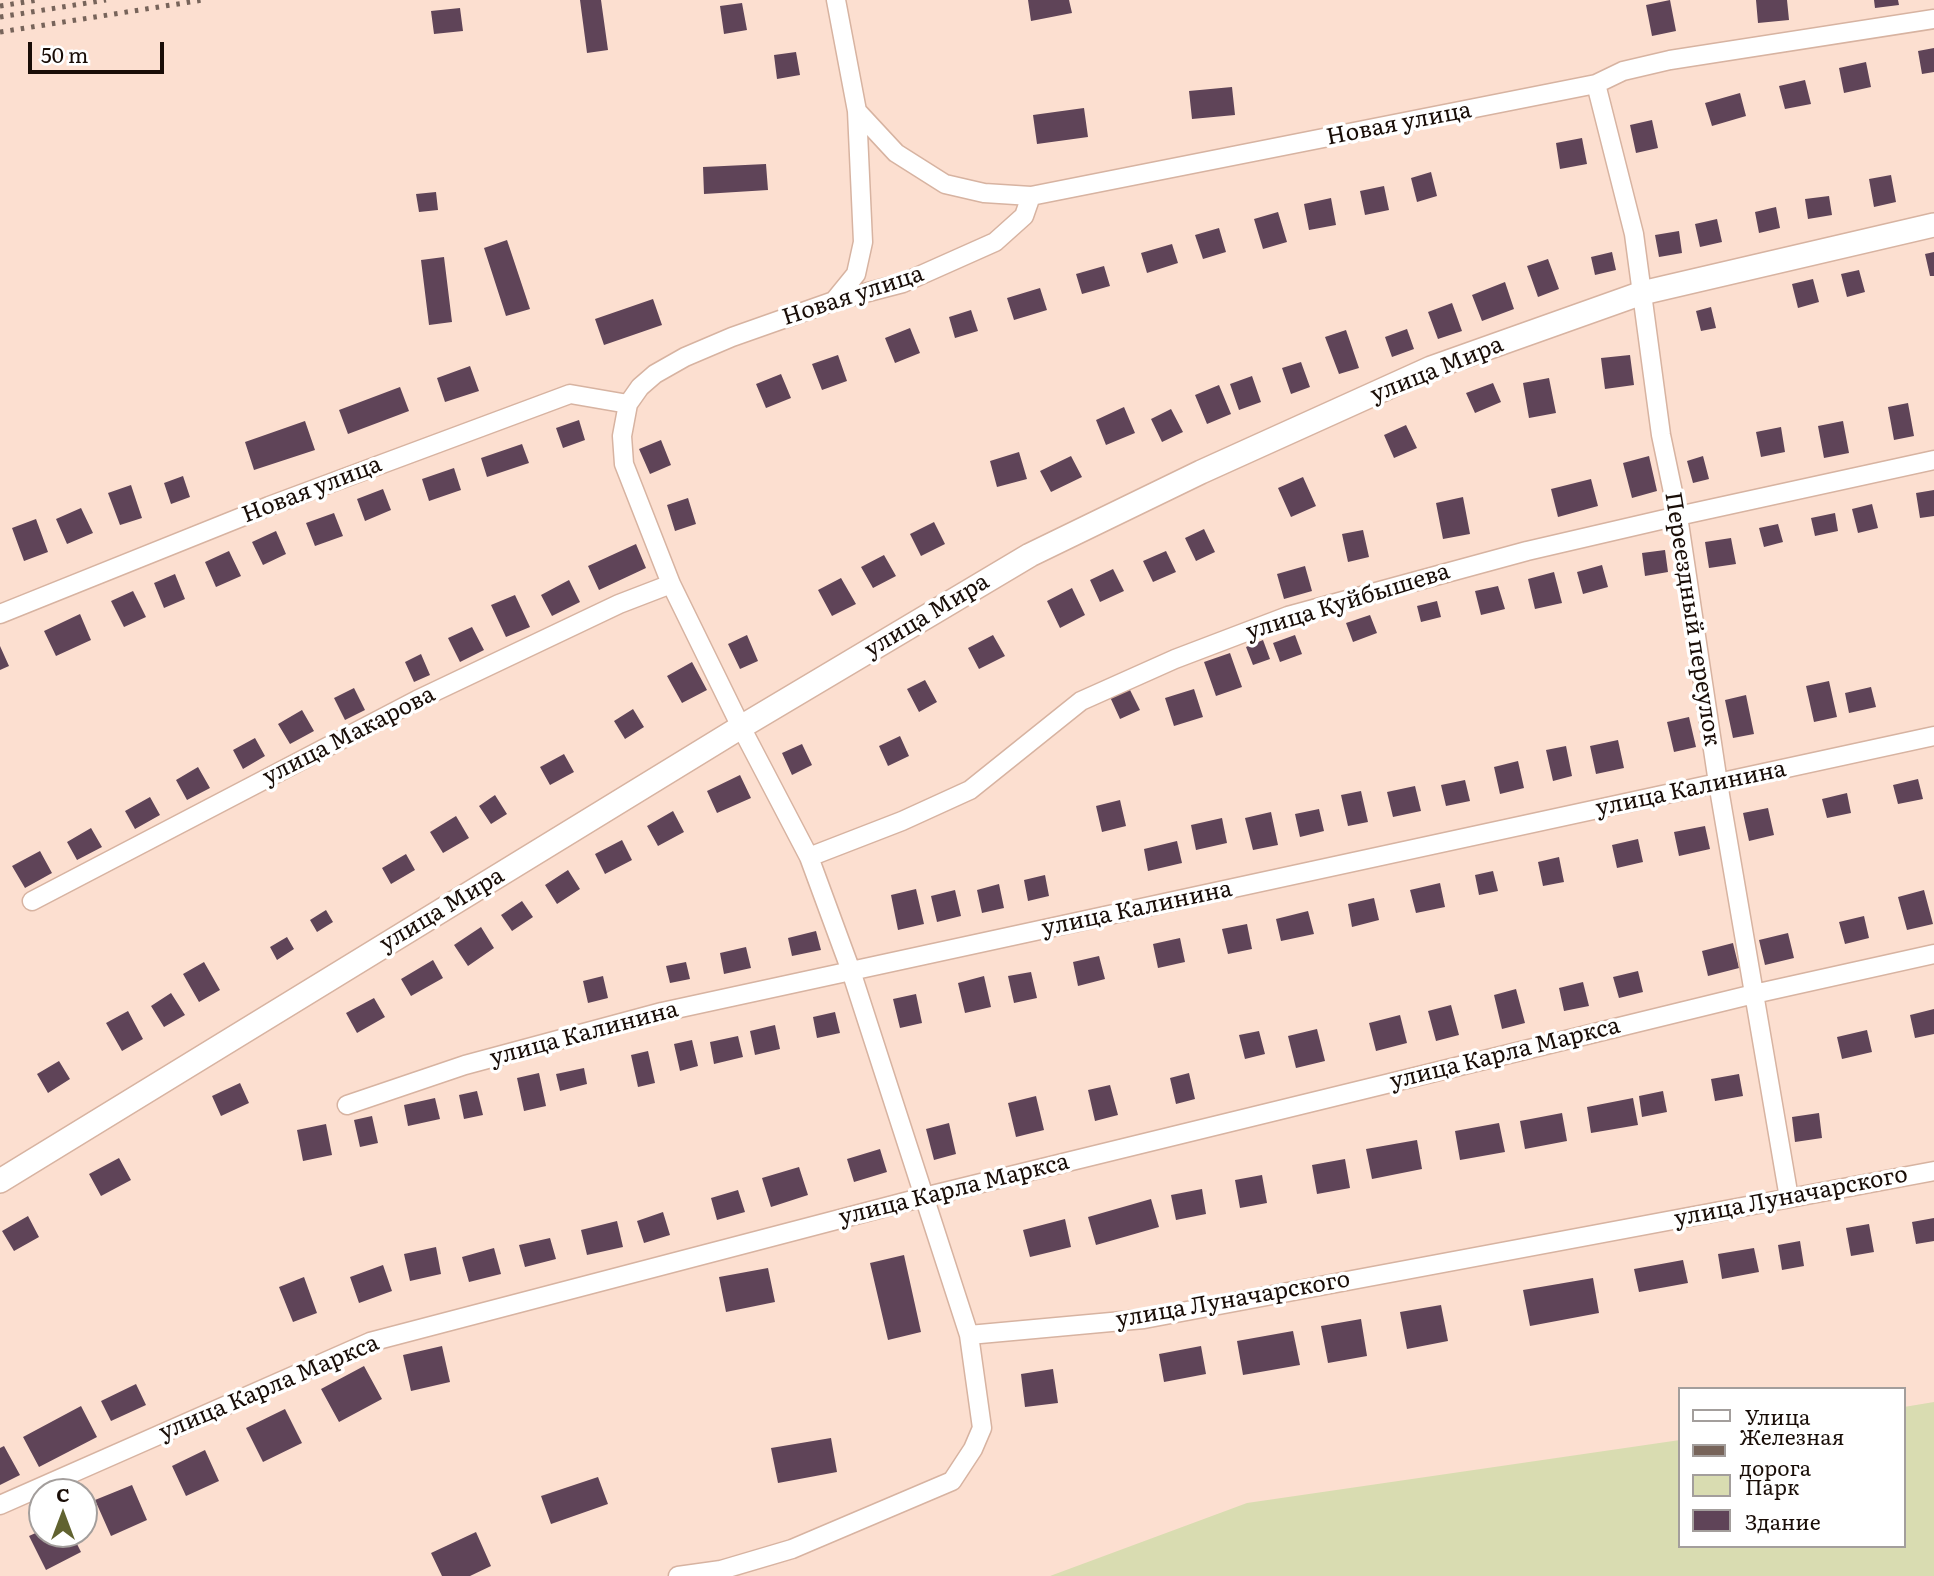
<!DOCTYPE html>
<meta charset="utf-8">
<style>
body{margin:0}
#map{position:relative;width:1934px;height:1576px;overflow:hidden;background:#fcdfd0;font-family:Literata,serif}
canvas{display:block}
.legend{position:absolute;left:1678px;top:1387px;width:228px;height:161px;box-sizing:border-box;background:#fff;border:2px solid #a39e9c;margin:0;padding:9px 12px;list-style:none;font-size:21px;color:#190d07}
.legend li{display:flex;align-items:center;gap:14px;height:35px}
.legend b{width:35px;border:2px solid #a39e9c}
.north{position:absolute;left:28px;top:1478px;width:70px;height:70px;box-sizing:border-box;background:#fff;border:2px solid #a39e9c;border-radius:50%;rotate:0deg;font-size:19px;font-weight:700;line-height:28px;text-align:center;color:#190d07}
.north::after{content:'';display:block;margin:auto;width:24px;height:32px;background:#616330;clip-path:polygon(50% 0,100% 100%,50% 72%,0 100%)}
.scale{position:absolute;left:28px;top:42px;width:136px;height:32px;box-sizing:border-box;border:4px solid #190d07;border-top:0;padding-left:9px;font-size:21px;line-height:24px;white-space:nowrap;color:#190d07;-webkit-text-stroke:5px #fff;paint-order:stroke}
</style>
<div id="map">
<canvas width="1934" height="1576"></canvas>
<ul class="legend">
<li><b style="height:9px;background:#fff"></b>Улица</li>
<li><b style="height:9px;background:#77645a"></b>Железная дорога</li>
<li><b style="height:19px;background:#d9dcb1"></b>Парк</li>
<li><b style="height:19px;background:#5f4458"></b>Здание</li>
</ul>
<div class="north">С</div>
<div class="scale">50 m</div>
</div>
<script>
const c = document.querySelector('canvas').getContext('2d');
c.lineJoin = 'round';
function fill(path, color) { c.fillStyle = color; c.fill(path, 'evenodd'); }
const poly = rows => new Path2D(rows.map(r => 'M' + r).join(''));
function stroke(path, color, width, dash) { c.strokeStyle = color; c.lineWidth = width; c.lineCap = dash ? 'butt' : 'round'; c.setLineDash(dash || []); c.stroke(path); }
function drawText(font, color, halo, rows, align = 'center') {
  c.font = font + ' Literata,serif'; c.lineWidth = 7; c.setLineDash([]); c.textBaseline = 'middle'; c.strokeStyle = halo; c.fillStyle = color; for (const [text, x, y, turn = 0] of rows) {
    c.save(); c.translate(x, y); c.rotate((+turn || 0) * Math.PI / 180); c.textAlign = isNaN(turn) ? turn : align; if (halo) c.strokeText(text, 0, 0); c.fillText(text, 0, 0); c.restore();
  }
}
fill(poly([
 [1934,1402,1934,1576,1050,1576,1247,1503,1680,1440,1680,1546,1904,1546,1904,1407]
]), '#d9dcb1');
fill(poly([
 [580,0,601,0,608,50,587,53],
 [1028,0,1069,0,1072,13,1031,21],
 [1670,0,1676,31,1652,36,1646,5],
 [1756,0,1787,0,1789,20,1758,23],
 [1874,0,1898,0,1899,5,1875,8],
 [742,3,747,30,724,34,720,6],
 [460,8,463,31,434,34,431,11],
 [1934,48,1934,72,1922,74,1918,51],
 [796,52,800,75,777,79,774,55],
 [1866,62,1871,87,1844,93,1839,68],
 [1805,80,1811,104,1785,109,1779,86],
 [1232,87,1235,115,1192,119,1189,91],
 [1740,93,1746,116,1712,126,1705,103],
 [1084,108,1088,137,1037,144,1033,115],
 [1652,120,1658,148,1636,153,1630,125],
 [1582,138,1587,164,1560,169,1556,143],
 [766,164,768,190,704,194,703,167],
 [1431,172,1437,196,1417,202,1411,178],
 [1891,175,1896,202,1874,207,1869,179],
 [1384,186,1389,210,1365,215,1360,191],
 [436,192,438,210,419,212,416,194],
 [1829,196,1832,215,1808,219,1805,199],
 [1331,198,1336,225,1309,230,1304,204],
 [1776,207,1780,228,1759,233,1755,212],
 [1278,212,1287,242,1263,249,1254,219],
 [1717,219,1722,242,1700,247,1695,224],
 [1219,228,1226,252,1203,259,1195,235],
 [1679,231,1682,253,1659,257,1655,235],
 [507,240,530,309,506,316,484,248],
 [1172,244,1178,263,1147,273,1141,253],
 [1612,252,1616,270,1595,275,1591,257],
 [1934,252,1934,276,1930,276,1925,254],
 [444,257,452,322,429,325,421,260],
 [1548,259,1559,289,1538,297,1527,266],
 [1104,266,1110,286,1082,294,1076,274],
 [1859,270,1865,292,1847,297,1841,274],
 [1813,279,1819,302,1798,308,1792,284],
 [1505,282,1514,309,1482,321,1472,295],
 [1040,288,1047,310,1014,320,1007,298],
 [653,299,662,325,604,345,595,319],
 [1452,303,1462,331,1438,339,1428,312],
 [1711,307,1716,328,1701,331,1696,311],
 [971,310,978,331,955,338,949,317],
 [910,328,920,353,895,363,885,338],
 [1407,329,1414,349,1392,357,1385,337],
 [1346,330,1359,368,1339,374,1325,337],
 [838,355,847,381,822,390,812,364],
 [1630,355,1634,385,1605,389,1601,358],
 [1301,362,1310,387,1291,394,1282,368],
 [470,366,479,391,445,402,437,378],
 [781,374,791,398,766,408,756,384],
 [1252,376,1261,402,1239,410,1230,384],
 [1549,378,1556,413,1529,418,1523,383],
 [1493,383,1501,402,1475,413,1466,393],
 [1219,385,1231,414,1207,424,1195,395],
 [400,387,409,411,348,434,339,410],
 [1908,403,1914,436,1894,440,1888,407],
 [1124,407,1135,433,1106,445,1096,420],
 [1171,409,1183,432,1162,442,1151,419],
 [579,420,585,440,563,448,556,428],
 [305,421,315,450,254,470,245,442],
 [1843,421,1849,453,1824,458,1818,426],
 [1406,425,1417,448,1394,458,1384,435],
 [1781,427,1785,452,1761,457,1756,432],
 [661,440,671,465,650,474,639,449],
 [522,444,529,463,487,477,481,458],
 [1019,452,1027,479,997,487,990,461],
 [1071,456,1082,477,1051,492,1040,471],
 [1649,456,1657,491,1632,498,1623,463],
 [1703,456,1709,479,1693,483,1687,461],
 [454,468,461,490,429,501,422,479],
 [183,476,190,497,171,504,164,483],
 [1303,477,1316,506,1291,517,1278,488],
 [1591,479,1598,506,1558,517,1551,489],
 [131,485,142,518,120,525,108,493],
 [383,489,391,510,365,521,357,499],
 [1934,490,1934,516,1920,518,1916,493],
 [1463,497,1470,534,1443,539,1436,503],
 [688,498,696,524,675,531,667,505],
 [1872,504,1878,528,1858,533,1852,509],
 [81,508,93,533,67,544,56,519],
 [334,513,343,536,315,546,306,523],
 [1835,513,1838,531,1815,536,1811,518],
 [36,519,48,552,24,561,12,528],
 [934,522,945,544,921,556,910,534],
 [1778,524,1783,542,1764,547,1759,528],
 [1204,529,1215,552,1196,561,1185,538],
 [1363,530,1369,557,1348,562,1342,534],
 [276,531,286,554,263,565,252,542],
 [1731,538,1736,564,1709,568,1705,542],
 [636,544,646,568,599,590,588,566],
 [1665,550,1668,572,1645,576,1642,553],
 [229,551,241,576,216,587,205,562],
 [1166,551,1176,572,1153,582,1143,561],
 [884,555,896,576,873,588,861,567],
 [1602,565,1608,587,1583,594,1577,572],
 [1305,566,1312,591,1284,599,1277,574],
 [1113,569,1124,591,1100,602,1090,580],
 [1554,572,1562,603,1535,609,1528,579],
 [175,574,185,599,164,608,154,583],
 [841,578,856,604,832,616,818,590],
 [569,580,580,602,552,616,541,595],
 [1498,586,1505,609,1481,615,1475,591],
 [1072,588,1085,615,1060,628,1047,601],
 [133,591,146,617,124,627,111,601],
 [515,595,530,627,506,637,491,605],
 [1437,601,1441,617,1421,622,1417,606],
 [80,614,91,640,56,656,44,631],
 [1370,615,1377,633,1353,642,1346,623],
 [472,627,484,650,460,662,448,638],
 [747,635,758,661,740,669,728,644],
 [993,635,1005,656,979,669,968,648],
 [1295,635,1302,654,1280,662,1273,643],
 [1263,640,1270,659,1253,665,1246,647],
 [0,646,9,666,0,670],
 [1230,653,1242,687,1216,696,1204,662],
 [421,654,430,675,414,682,405,662],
 [692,662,707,690,682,703,667,676],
 [925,680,937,702,919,712,907,689],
 [1829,681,1837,717,1814,722,1806,686],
 [1871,687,1876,707,1849,713,1845,693],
 [354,688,365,710,345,720,334,698],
 [1129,688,1140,710,1120,719,1110,697],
 [1194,689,1203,717,1174,726,1165,698],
 [1746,695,1754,734,1733,738,1725,700],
 [633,709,644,727,625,739,614,721],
 [302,710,314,731,290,744,278,724],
 [1689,717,1696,747,1674,752,1667,722],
 [900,736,909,756,888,766,879,746],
 [255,738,265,756,243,769,233,750],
 [1618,740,1624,768,1596,774,1590,746],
 [802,744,812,765,792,775,782,753],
 [1566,746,1572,776,1553,781,1546,750],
 [564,754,574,772,550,785,540,767],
 [1518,761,1524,788,1500,794,1494,767],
 [198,767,210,788,187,800,176,780],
 [740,775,751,798,717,813,707,791],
 [1918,779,1923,799,1898,804,1893,785],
 [1465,780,1470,801,1446,806,1441,785],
 [1415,786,1421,811,1393,817,1387,792],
 [1361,791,1368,822,1348,826,1341,795],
 [1847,793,1851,813,1827,818,1822,799],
 [495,795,507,814,491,824,479,806],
 [150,797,160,815,135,829,125,811],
 [1120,800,1126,826,1102,832,1096,806],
 [1768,808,1774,835,1749,841,1743,813],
 [1319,809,1324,831,1300,837,1295,814],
 [673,811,684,832,658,846,647,826],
 [1271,812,1278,845,1253,850,1245,818],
 [456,816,469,838,443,853,430,832],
 [1222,818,1227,843,1196,850,1191,825],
 [1705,826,1710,849,1679,856,1674,832],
 [91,828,102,847,77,860,67,842],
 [1638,839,1643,862,1617,868,1612,845],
 [622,840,632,860,605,874,595,854],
 [1177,841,1182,863,1148,871,1144,849],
 [40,851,52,873,25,888,12,866],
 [406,854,415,870,391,884,382,868],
 [1559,857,1564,882,1543,886,1538,862],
 [568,870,580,889,557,904,545,885],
 [1493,871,1498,891,1479,895,1475,875],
 [1045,875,1049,896,1028,901,1024,880],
 [1440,883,1445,907,1416,913,1410,890],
 [999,884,1004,908,982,913,977,890],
 [916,889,924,924,898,930,891,895],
 [955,890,961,916,937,922,931,896],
 [1924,890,1933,924,1907,930,1898,897],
 [1374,898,1379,920,1352,927,1348,904],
 [522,901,533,917,512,931,501,915],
 [326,910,333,922,317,932,310,920],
 [1308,911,1314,934,1281,941,1276,919],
 [1864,916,1869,938,1845,944,1839,922],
 [1247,924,1252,949,1228,954,1222,929],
 [481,927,494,948,468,966,454,945],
 [816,931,821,950,792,956,788,938],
 [1788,933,1794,958,1765,965,1759,940],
 [287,937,294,949,277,960,270,947],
 [1180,938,1185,962,1158,968,1153,944],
 [1733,943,1739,968,1708,976,1702,951],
 [746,947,751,968,724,974,720,953],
 [1099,956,1105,979,1078,986,1073,962],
 [433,960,443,978,411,996,401,979],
 [204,962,220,990,199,1002,183,974],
 [686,962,690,979,670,983,666,966],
 [1638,971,1643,992,1619,998,1613,977],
 [1031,972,1037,998,1014,1003,1008,976],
 [603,976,608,998,588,1003,583,981],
 [984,976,991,1007,965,1013,958,983],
 [1583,982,1589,1006,1564,1011,1559,988],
 [1516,989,1525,1023,1502,1029,1494,995],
 [171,993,185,1015,164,1027,151,1006],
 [916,994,922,1023,900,1028,893,999],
 [374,998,385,1017,357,1033,346,1013],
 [1451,1005,1459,1035,1436,1041,1428,1011],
 [1934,1009,1934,1034,1915,1038,1910,1015],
 [128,1011,143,1039,122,1051,106,1023],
 [835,1012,840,1033,817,1038,813,1017],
 [1400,1015,1407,1043,1376,1051,1369,1023],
 [775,1025,780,1049,755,1055,750,1031],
 [1317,1029,1325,1061,1296,1068,1288,1036],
 [1867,1030,1872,1052,1842,1059,1837,1037],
 [1259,1031,1265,1054,1245,1059,1239,1035],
 [738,1036,743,1057,714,1064,710,1042],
 [692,1040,698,1066,680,1071,674,1044],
 [648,1051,655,1083,638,1087,631,1055],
 [59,1061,70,1079,48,1093,37,1074],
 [584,1068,587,1084,560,1091,556,1074],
 [539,1073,546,1106,524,1111,517,1078],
 [1189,1073,1195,1099,1176,1104,1170,1078],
 [1739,1074,1743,1096,1715,1101,1711,1079],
 [240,1083,249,1103,221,1116,212,1096],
 [1110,1085,1118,1115,1095,1121,1088,1090],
 [477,1091,483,1115,464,1119,459,1095],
 [1663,1091,1667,1112,1642,1117,1639,1096],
 [1036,1096,1044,1130,1016,1137,1008,1103],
 [435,1098,440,1119,408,1126,404,1105],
 [1633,1098,1638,1125,1591,1133,1587,1107],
 [1562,1113,1567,1141,1525,1149,1520,1121],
 [1819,1113,1822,1138,1795,1142,1792,1117],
 [372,1116,378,1143,360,1147,354,1120],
 [949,1123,956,1154,934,1160,926,1129],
 [1499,1123,1505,1152,1460,1160,1455,1131],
 [326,1124,332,1155,303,1161,297,1130],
 [1417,1140,1422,1169,1372,1179,1366,1149],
 [880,1149,887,1172,854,1182,847,1159],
 [119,1158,131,1180,101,1196,89,1174],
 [1345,1159,1350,1188,1317,1194,1312,1165],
 [799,1167,808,1195,771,1207,762,1178],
 [1262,1175,1267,1203,1240,1208,1235,1180],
 [1202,1189,1206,1214,1176,1220,1171,1195],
 [738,1190,745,1212,717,1220,711,1198],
 [1151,1199,1159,1227,1096,1245,1088,1217],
 [663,1212,670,1235,644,1243,637,1221],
 [28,1216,39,1237,14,1251,2,1231],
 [1934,1218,1934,1241,1916,1244,1912,1222],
 [1065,1219,1071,1247,1030,1257,1023,1230],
 [617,1221,623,1247,587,1255,581,1230],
 [1869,1224,1874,1252,1851,1256,1846,1228],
 [550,1238,556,1259,525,1267,519,1245],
 [1800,1241,1804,1266,1782,1270,1778,1245],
 [436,1247,441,1274,410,1281,404,1254],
 [494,1248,501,1274,469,1282,462,1257],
 [1754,1248,1759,1272,1722,1279,1718,1254],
 [904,1255,921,1332,888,1340,870,1263],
 [1683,1260,1688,1283,1639,1292,1634,1269],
 [383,1265,392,1291,359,1303,350,1277],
 [768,1268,775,1302,726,1312,719,1277],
 [304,1277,317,1313,293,1322,279,1287],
 [1593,1278,1599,1313,1530,1326,1523,1290],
 [1441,1305,1448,1341,1407,1349,1400,1312],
 [1361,1319,1367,1356,1328,1363,1321,1326],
 [1293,1331,1300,1365,1243,1375,1237,1341],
 [442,1346,450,1382,411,1391,403,1355],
 [1201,1346,1206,1374,1164,1382,1159,1354],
 [364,1366,382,1399,339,1422,321,1389],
 [1053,1369,1058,1403,1025,1407,1021,1374],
 [136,1384,146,1405,111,1421,101,1401],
 [81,1406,97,1437,39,1467,23,1437],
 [285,1409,302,1443,263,1462,246,1428],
 [831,1438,837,1472,778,1483,771,1448],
 [4,1446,20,1475,0,1485,0,1448],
 [205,1450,219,1481,186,1496,172,1466],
 [598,1477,608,1504,551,1524,541,1496],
 [132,1485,147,1520,111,1536,95,1500],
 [42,1530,42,1534,72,1534,81,1552,46,1570,29,1536],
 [476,1532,491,1566,470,1576,442,1576,431,1553]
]), '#5f4458');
const minor = poly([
 [1596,84,1634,234,1661,435,1678,516,1718,783,1789,1198],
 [857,111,896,153,945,184,984,193,1031,196],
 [834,301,856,274,863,242,857,111,836,0],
 [0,614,269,506,570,394,628,404],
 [809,857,902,821,970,790,1081,701,1175,659,1288,616,1527,551,1678,516,1934,460],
 [32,901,417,700,619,604,671,584],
 [347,1105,465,1065,662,1012,1934,736],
 [969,1335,1144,1319,1934,1171],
 [0,1505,370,1342,924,1197,1754,994,1934,954],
 [678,1576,721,1570,792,1549,952,1481,973,1449,982,1428,969,1335,851,971,809,857,741,727,671,584,624,464,622,436,628,404,640,387,655,374,685,357,732,337,834,301,903,283,995,242,1024,216,1031,196,1596,84,1623,71,1670,60,1934,19]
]);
const tertiary = poly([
 [0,1181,741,727,1030,555,1201,472,1431,368,1642,293,1934,225]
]);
stroke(minor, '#d7b3a1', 21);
stroke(tertiary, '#d7b3a1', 26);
stroke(minor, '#fff', 18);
stroke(tertiary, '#fff', 23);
stroke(poly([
 [0,6,38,0],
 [0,17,106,0],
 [0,32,203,0]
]), '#77645a', 5, [3.5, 7]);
drawText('23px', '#190d07', '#fff', [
 ["Новая улица",1399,124,-11],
 ["Новая улица",853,296,-18],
 ["улица Мира",1437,370,-22],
 ["Новая улица",312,490,-21],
 ["улица Куйбышева",1348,602,-17],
 ["улица Мира",927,616,-31],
 ["Переездный переулок",1692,619,81],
 ["улица Макарова",349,736,-27],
 ["улица Калинина",1691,789,-12],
 ["улица Калинина",1137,909,-12],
 ["улица Мира",442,910,-31],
 ["улица Калинина",584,1034,-15],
 ["улица Карла Маркса",1505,1054,-14],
 ["улица Карла Маркса",954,1190,-14],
 ["улица Луначарского",1791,1197,-11],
 ["улица Луначарского",1233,1300,-10],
 ["улица Карла Маркса",269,1388,-23]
]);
</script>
